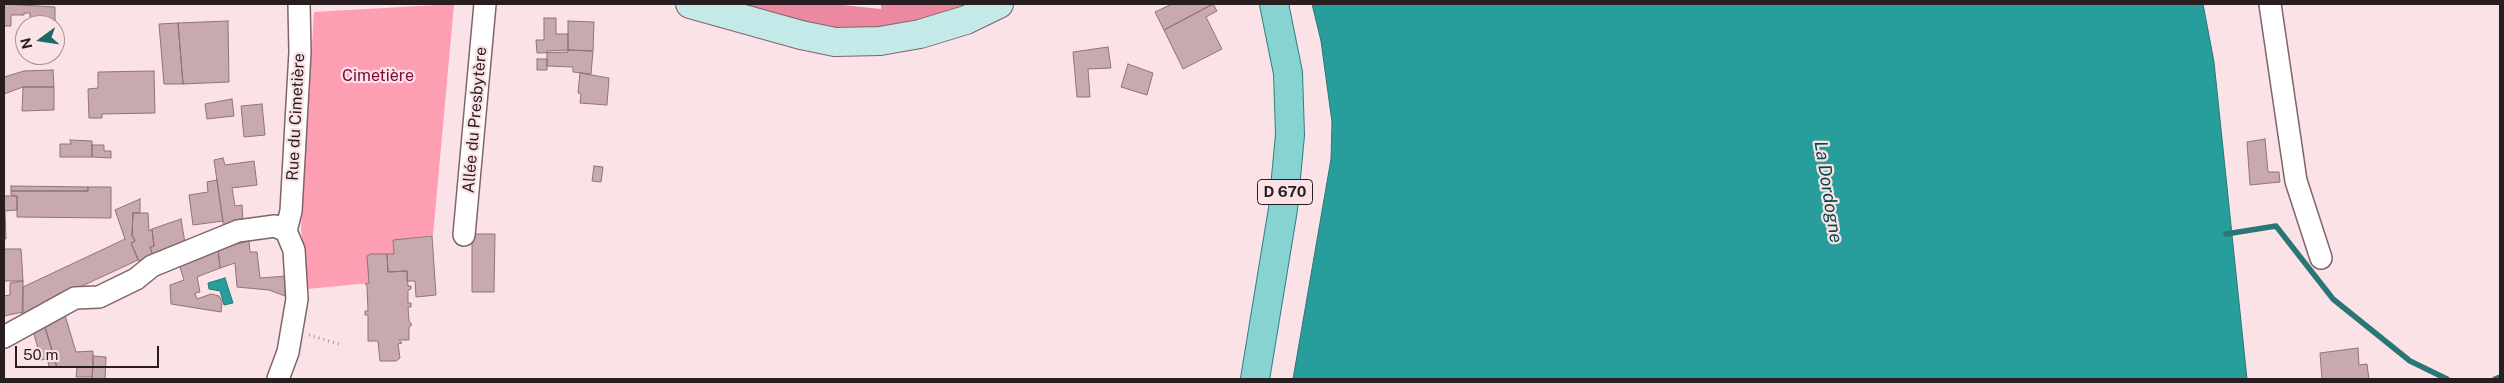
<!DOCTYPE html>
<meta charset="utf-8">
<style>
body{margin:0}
#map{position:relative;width:2504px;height:383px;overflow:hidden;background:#fbe2e6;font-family:"Public Sans",sans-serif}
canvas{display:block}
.frame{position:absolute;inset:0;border:5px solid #281d1f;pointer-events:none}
.north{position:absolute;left:15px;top:15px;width:50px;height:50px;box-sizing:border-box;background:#fbe2e6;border:1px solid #a79396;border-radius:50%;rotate:256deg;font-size:14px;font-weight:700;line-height:20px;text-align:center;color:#281d1f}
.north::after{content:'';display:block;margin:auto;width:18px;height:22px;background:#1c6968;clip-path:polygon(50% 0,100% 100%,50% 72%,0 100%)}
.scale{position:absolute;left:15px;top:346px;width:144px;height:22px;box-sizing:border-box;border:2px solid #281d1f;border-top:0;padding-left:6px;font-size:15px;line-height:18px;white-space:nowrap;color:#281d1f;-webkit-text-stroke:4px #fbe2e6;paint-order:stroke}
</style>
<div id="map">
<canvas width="2504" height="383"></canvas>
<div class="frame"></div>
<div class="north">N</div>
<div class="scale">50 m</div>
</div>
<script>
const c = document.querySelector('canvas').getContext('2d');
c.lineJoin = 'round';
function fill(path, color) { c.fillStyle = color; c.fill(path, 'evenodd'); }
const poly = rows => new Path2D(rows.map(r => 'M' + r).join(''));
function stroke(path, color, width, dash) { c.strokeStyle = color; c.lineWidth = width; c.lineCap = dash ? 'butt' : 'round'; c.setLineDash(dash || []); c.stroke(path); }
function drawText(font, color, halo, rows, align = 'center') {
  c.font = font + ' "Public Sans",sans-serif'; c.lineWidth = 4.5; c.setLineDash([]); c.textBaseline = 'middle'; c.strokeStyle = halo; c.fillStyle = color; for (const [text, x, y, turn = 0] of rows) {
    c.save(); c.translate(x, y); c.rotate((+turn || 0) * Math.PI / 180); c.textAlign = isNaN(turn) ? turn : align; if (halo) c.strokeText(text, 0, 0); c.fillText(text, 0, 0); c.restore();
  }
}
fill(poly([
 [454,4,433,235,393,240,394,254,369,283,307,289,301,229,314,12]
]), '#fd9eb3');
fill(poly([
 [748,4,833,4,881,9,881,4,983,4,881,32,821,29,748,10]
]), '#ec88a0');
const water = poly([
 [1312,4,2203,4,2214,62,2247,379,1293,379,1331,159,1332,122,1321,41,1312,4],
 [225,278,233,303,224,305,220,291,209,289,208,283,225,278]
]);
fill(water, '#289e9c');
stroke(water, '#287776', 1);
stroke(poly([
 [2226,234,2276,226,2333,299,2410,361,2447,379],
 [2495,379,2500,377]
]), '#287776', 5.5);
const building = poly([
 [4,4,55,7,55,22,30,21,30,13,24,13,24,15,11,15,11,26,4,26,4,4],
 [1172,4,1213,4,1164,30,1155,12,1172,4],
 [1213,4,1217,11,1206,17,1222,49,1183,69,1164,30,1213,4],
 [544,18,556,18,556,34,568,34,568,52,537,53,536,40,544,40,544,18],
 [228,21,229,82,183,84,178,23,228,21],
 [568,21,594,22,593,51,568,50,568,21],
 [178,23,183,84,164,84,159,24,178,23],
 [1108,47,1111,68,1088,69,1090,97,1077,97,1073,52,1108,47],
 [568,50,593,51,591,74,573,72,573,67,547,66,547,51,568,50],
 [537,59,547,59,547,70,537,70,537,59],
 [1128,64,1153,73,1147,95,1121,87,1128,64],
 [53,70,54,87,23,87,4,94,4,77,24,71,53,70],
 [154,71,155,113,102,114,102,118,89,118,88,89,98,88,98,72,154,71],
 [580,73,609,78,607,105,580,103,581,94,578,93,580,73],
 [23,87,54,87,54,110,22,111,23,87],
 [232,99,234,116,207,119,205,104,232,99],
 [262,104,265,135,244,137,241,106,262,104],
 [2265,139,2268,172,2279,172,2280,182,2250,185,2247,142,2265,139],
 [70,140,92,141,92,157,60,157,60,144,71,144,70,140],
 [92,145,104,145,104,151,111,151,111,158,92,157,92,145],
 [223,158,225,165,254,161,257,185,232,188,235,206,242,205,243,221,224,229,214,160,223,158],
 [594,166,603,167,601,182,592,181,594,166],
 [217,180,223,221,193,225,189,195,208,192,207,182,217,180],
 [11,186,88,187,88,191,11,191,11,186],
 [88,187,111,187,111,218,17,217,17,196,11,195,11,191,88,191,88,187],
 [4,196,17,196,17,210,4,211,4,196],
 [140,199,140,213,133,213,132,235,135,241,131,243,138,260,22,314,23,287,125,239,115,210,140,199],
 [4,211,5,211,6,239,4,239,4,211],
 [133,213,148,213,149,231,152,229,154,246,150,247,153,256,139,261,131,243,135,241,132,235,133,213],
 [181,219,185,243,153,256,150,247,154,246,152,229,181,219],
 [472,234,495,234,494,292,472,292,472,234],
 [432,236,436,295,416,297,415,281,407,281,407,271,388,272,387,254,394,254,393,240,432,236],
 [249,241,250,252,257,252,260,278,287,276,285,296,269,290,237,287,235,263,220,268,218,249,249,241],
 [4,249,21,249,23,281,4,281,4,249],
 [218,249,220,268,197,277,200,292,195,293,197,299,211,294,219,296,222,301,221,312,171,304,170,285,184,280,179,264,218,249],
 [371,254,387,254,388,272,407,271,408,286,411,286,411,289,408,290,408,303,411,303,411,307,408,307,409,321,412,325,409,327,409,340,399,340,402,343,398,344,400,358,396,361,380,361,378,341,368,341,368,315,365,315,365,311,368,311,367,286,365,284,369,283,367,256,371,254],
 [23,281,23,312,4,316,4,296,10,295,10,283,23,281],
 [65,315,76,352,93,351,93,367,57,367,44,324,65,315],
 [44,324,54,357,41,360,33,330,44,324],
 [2358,348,2359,365,2367,364,2369,379,2322,379,2320,353,2358,348],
 [93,356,106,357,105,379,92,379,93,356],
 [54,360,57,367,49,367,48,362,54,360],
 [77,367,93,367,92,377,76,377,77,367]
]);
fill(building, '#c7a9ae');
stroke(building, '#8f7378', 1);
const street = poly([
 [2270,4,2296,181,2321,258],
 [286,231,291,211,300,52,299,4],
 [464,235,485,4],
 [4,337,75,298,99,297,136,279,152,266,238,231,275,226,286,231,294,250,297,299,288,352,278,379]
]);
const secondary = poly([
 [690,4,801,35,835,42,880,41,920,34,966,20,999,4]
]);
const primary = poly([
 [1255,379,1283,209,1290,135,1288,73,1274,4]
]);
stroke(street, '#7f6469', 24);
stroke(secondary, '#7f6469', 30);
stroke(primary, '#318080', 30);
stroke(poly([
 [309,335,342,345]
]), '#a69396', 3, [1, 4]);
stroke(street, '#fff', 21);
stroke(secondary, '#c3e9e8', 28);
stroke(primary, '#86d3d2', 28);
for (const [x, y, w] of [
 [1285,192,55]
]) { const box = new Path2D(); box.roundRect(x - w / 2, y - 12.5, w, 25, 4); c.fillStyle = '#fbe2e6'; c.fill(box); stroke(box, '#281d1f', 1); }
drawText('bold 15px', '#281d1f', null, [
 ["D 670",1285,192]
]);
drawText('16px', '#84083b', '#fbe2e6', [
 ["Cimetière",378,76]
]);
drawText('16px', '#281d1f', '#fbe2e6', [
 ["Rue du Cimetière",296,117,-87],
 ["Allée du Presbytère",475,120,-85]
]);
drawText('italic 18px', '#034948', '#fbe2e6', [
 ["La Dordogne",1828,192,81]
]);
</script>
